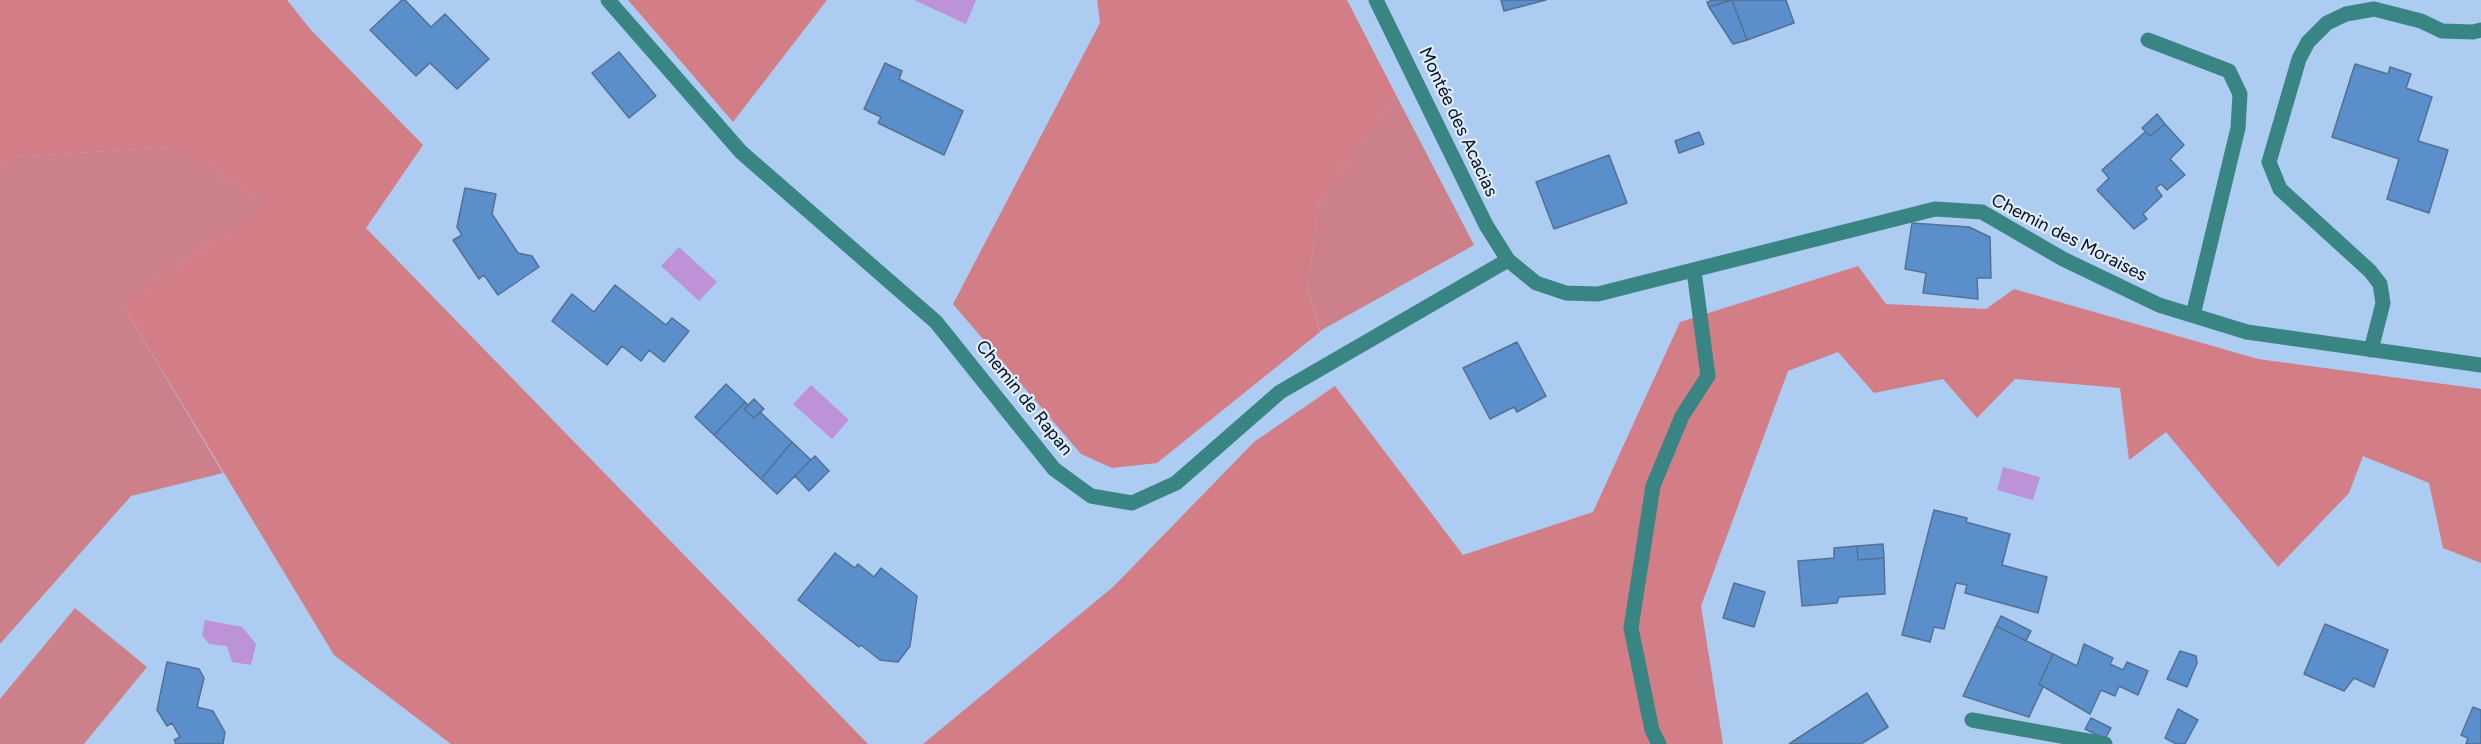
<!DOCTYPE html>
<meta charset="utf-8">
<style>
body{margin:0}
canvas{display:block;background:#acccf2}
</style>
<canvas width="2481" height="744"></canvas>
<script>
const c = document.querySelector('canvas').getContext('2d');
c.lineJoin = 'round';
function fill(path, color) { c.fillStyle = color; c.fill(path, 'evenodd'); }
const poly = rows => new Path2D(rows.map(r => 'M' + r).join(''));
function stroke(path, color, width, dash) { c.strokeStyle = color; c.lineWidth = width; c.lineCap = dash ? 'butt' : 'round'; c.setLineDash(dash || []); c.stroke(path); }
function drawText(font, color, halo, rows, align = 'center') {
  c.font = font + ' Figtree,sans-serif'; c.lineWidth = 4.5; c.setLineDash([]); c.textBaseline = 'middle'; c.strokeStyle = halo; c.fillStyle = color; for (const [text, x, y, turn = 0] of rows) {
    c.save(); c.translate(x, y); c.rotate((+turn || 0) * Math.PI / 180); c.textAlign = isNaN(turn) ? turn : align; if (halo) c.strokeText(text, 0, 0); c.fillText(text, 0, 0); c.restore();
  }
}
fill(poly([
 [1396,95,1474,245,1320,331,1308,288,1319,202],
 [173,147,269,203,122,304,223,473,131,496,0,644,0,167,16,157],
 [75,608,147,667,84,744,0,744,0,699]
]), '#cc8089');
fill(poly([
 [0,0,287,0,310,29,423,145,366,228,868,744,451,744,334,655,122,304,268,203,173,147,16,157,0,167],
 [628,0,827,0,733,122],
 [1097,0,1347,0,1396,95,1319,202,1308,288,1320,332,1157,463,1112,468,1081,454,953,304,1100,23],
 [1858,266,1886,304,1986,309,2014,289,2258,359,2481,389,2481,563,2443,548,2429,483,2363,456,2349,493,2278,567,2166,432,2129,460,2120,388,2015,379,1977,418,1943,379,1874,393,1838,352,1788,371,1701,606,1723,744,923,744,1113,587,1254,442,1335,386,1463,555,1593,512,1680,322]
]), '#d37d87');
fill(poly([
 [914,0,976,0,966,24],
 [679,247,717,282,699,301,661,266],
 [811,385,849,420,832,439,793,404],
 [2003,467,2040,477,2033,500,1997,490],
 [205,620,242,627,256,644,251,665,232,662,227,646,209,644,202,635]
]), '#be92d7');
const building = poly([
 [402,0,405,0,431,27,445,14,489,59,457,89,430,63,416,76,370,30,402,0],
 [1501,0,1546,0,1504,11,1501,0],
 [1713,0,1730,0,1709,7,1707,2,1713,0],
 [1732,0,1786,0,1794,23,1747,40,1732,0],
 [1732,0,1747,40,1733,44,1709,7,1732,0],
 [619,52,656,96,629,118,592,73,619,52],
 [885,63,902,71,899,79,963,111,944,155,878,123,881,117,864,109,885,63],
 [2355,64,2388,74,2390,67,2411,74,2406,88,2432,97,2418,141,2448,150,2429,213,2387,199,2399,159,2332,137,2355,64],
 [2157,114,2165,124,2150,136,2142,128,2157,114],
 [2165,124,2184,145,2170,159,2185,175,2167,190,2161,184,2156,188,2162,196,2143,214,2147,219,2134,229,2097,190,2109,178,2102,170,2145,132,2150,136,2165,124],
 [1699,132,1704,144,1679,153,1675,141,1699,132],
 [1609,155,1627,203,1554,229,1536,182,1609,155],
 [465,188,496,194,492,214,518,253,532,256,539,267,498,295,484,275,479,279,453,240,462,235,457,227,465,188],
 [1912,223,1969,227,1990,237,1991,278,1977,278,1978,299,1923,293,1926,273,1905,269,1912,223],
 [615,285,666,325,672,318,689,331,664,362,649,350,641,361,622,346,607,365,552,321,572,294,594,312,615,285],
 [1517,342,1546,396,1517,412,1514,407,1490,419,1463,368,1517,342],
 [726,384,745,402,714,435,695,417,726,384],
 [754,399,764,409,754,418,744,409,754,399],
 [745,402,748,405,744,409,754,418,760,412,792,442,761,479,714,435,745,402],
 [792,442,811,460,777,494,761,479,792,442],
 [815,456,829,471,809,491,795,476,815,456],
 [1934,510,1967,518,1966,522,2010,534,2002,565,2047,577,2038,613,1965,593,1967,585,1956,583,1944,629,1934,627,1930,642,1902,635,1934,510],
 [1883,544,1884,558,1858,560,1857,546,1883,544],
 [1857,546,1858,560,1884,558,1885,594,1839,597,1837,603,1802,606,1798,561,1834,558,1834,548,1857,546],
 [835,553,855,568,858,564,874,577,881,568,917,596,910,646,898,662,880,660,861,645,859,647,798,600,835,553],
 [1734,583,1765,592,1754,627,1723,618,1734,583],
 [2001,616,2031,631,2026,641,1996,626,2001,616],
 [2325,624,2388,650,2374,687,2354,678,2344,691,2304,674,2325,624],
 [1996,626,2053,654,2039,684,2043,687,2029,717,1963,696,1996,626],
 [2084,644,2113,658,2110,664,2123,670,2127,662,2148,671,2138,695,2119,686,2115,696,2101,690,2090,714,2039,684,2053,654,2077,666,2084,644],
 [2180,651,2196,656,2197,663,2187,687,2167,679,2180,651],
 [167,662,199,669,204,678,197,707,213,711,225,732,223,744,176,744,174,740,180,737,172,723,167,726,157,710,167,662],
 [1867,693,1888,727,1861,744,1789,744,1867,693],
 [2473,707,2481,710,2481,744,2466,744,2468,738,2461,735,2473,707],
 [2178,709,2198,720,2185,744,2176,744,2165,738,2178,709],
 [2091,718,2111,728,2105,739,2085,729,2091,718]
]);
fill(building, '#5a8fcb');
stroke(building, '#547193', 1.5);
stroke(poly([
 [608,0,741,152,936,322,1054,469,1091,496,1132,503,1176,483,1280,392,1508,260],
 [1376,0,1486,225,1508,260,1536,283,1566,293,1598,294,1935,209,1982,212,2063,259,2159,305,2247,332,2481,365],
 [2148,40,2229,71,2240,94,2238,128,2193,315],
 [2371,350,2383,303,2380,284,2370,271,2280,189,2269,162,2299,59,2308,42,2327,23,2346,14,2374,9,2421,21,2442,31,2473,32,2481,30],
 [1972,720,2105,744],
 [1659,744,1652,730,1631,628,1653,486,1682,416,1708,376,1694,271]
]), '#398583', 15);
drawText('18px', '#040e1b', '#deebfb', [
 ["Montée des Acacias",1458,122,65],
 ["Chemin des Moraises",2069,238,27],
 ["Chemin de Rapan",1024,398,51]
]);
</script>
